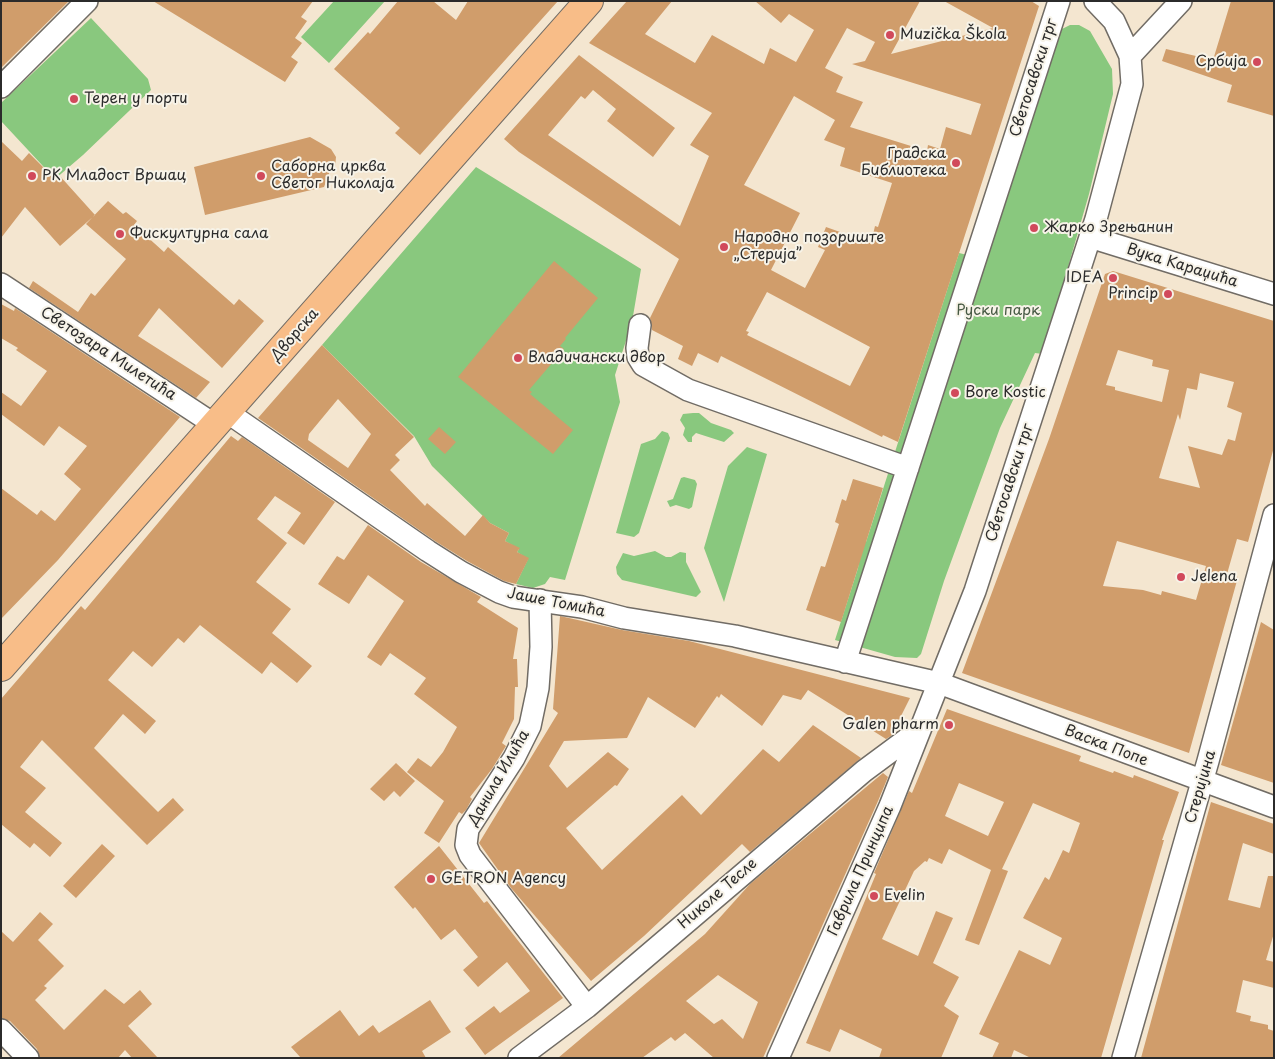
<!DOCTYPE html>
<meta charset="utf-8">
<style>
body{margin:0}
#map{position:relative;width:1275px;height:1059px;overflow:hidden;background:#f4e6d0;font-family:"Playpen Sans",sans-serif}
canvas{display:block}
.frame{position:absolute;inset:0;border:2px solid #2b2b2b;pointer-events:none}
</style>
<div id="map">
<canvas width="1275" height="1059"></canvas>
<div class="frame"></div>
</div>
<script>
const c = document.querySelector('canvas').getContext('2d');
c.lineJoin = 'round';
function fill(path, color) { c.fillStyle = color; c.fill(path, 'evenodd'); }
const poly = rows => new Path2D(rows.map(r => 'M' + r).join(''));
function stroke(path, color, width, dash) { c.strokeStyle = color; c.lineWidth = width; c.lineCap = dash ? 'butt' : 'round'; c.setLineDash(dash || []); c.stroke(path); }
function drawText(font, color, halo, rows, align = 'center') {
  c.font = font + ' "Playpen Sans",sans-serif'; c.lineWidth = 4; c.setLineDash([]); c.textBaseline = 'middle'; c.strokeStyle = halo; c.fillStyle = color; for (const [text, x, y, turn = 0] of rows) {
    c.save(); c.translate(x, y); c.rotate((+turn || 0) * Math.PI / 180); c.textAlign = isNaN(turn) ? turn : align; if (halo) c.strokeText(text, 0, 0); c.fillText(text, 0, 0); c.restore();
  }
}
fill(poly([
 [334,1,385,1,329,63,301,37],
 [91,18,148,79,151,90,83,155,55,179,1,121,1,103],
 [1070,25,1079,25,1090,31,1112,69,1113,94,1089,194,1043,354,1035,353,1000,428,944,581,921,654,917,658,895,657,835,640,858,568,862,541,866,542,959,253,976,257,1003,201,1062,29],
 [476,167,641,269,632,322,615,375,620,402,565,580,550,577,545,584,533,588,516,584,528,559,517,552,519,549,505,541,509,533,490,523,432,466,414,436,322,345],
 [693,413,699,413,711,423,731,430,734,433,724,442,696,433,692,437,692,442,688,442,683,435,685,428,680,420,683,414],
 [662,431,668,433,670,438,639,533,634,537,616,533,641,444,655,439],
 [747,447,767,454,724,602,704,548,728,466],
 [684,477,695,480,697,484,692,507,689,509,676,505,670,507,667,501,673,499,681,478],
 [655,551,666,557,671,557,680,552,686,553,686,562,701,592,696,597,622,580,617,574,616,567,623,553,634,556]
]), '#89c87e');
fill(poly([
 [1,1,69,1,1,68],
 [153,1,313,1,301,17,307,21,295,38,302,43,291,57,298,62,285,82],
 [398,1,433,1,456,20,468,1,558,1,420,155,395,133,400,128,334,69,368,32,370,34],
 [627,1,672,1,645,34,695,63,712,35,764,64,770,48,796,62,814,30,789,14,781,23,755,1,920,1,891,54,993,28,944,1,1031,1,1039,6,898,442,883,435,882,437,721,356,718,363,698,353,692,366,678,359,683,346,652,330,650,318,679,259,519,152,504,139,579,55,675,128,653,157,607,121,616,109,593,90,585,99,581,96,548,135,680,226,709,156,690,145,712,113,589,43],
 [847,28,875,42,865,61,852,64,981,104,971,135,946,127,940,149,928,145,927,151,850,127,863,102,836,92,843,77,825,68],
 [794,96,835,120,824,140,845,148,840,166,892,183,878,227,875,226,871,243,826,227,818,247,825,250,805,288,771,270,800,213,744,185],
 [767,292,870,347,850,386,747,335,749,332,746,331],
 [1231,1,1274,1,1274,116,1227,102,1232,85,1162,61,1166,49,1213,60],
 [310,137,331,149,336,157,335,167,330,171,324,187,205,215,194,167],
 [1,141,22,161,29,153,55,179,59,175,95,215,60,246,25,207,1,238],
 [108,201,123,214,126,212,137,221,134,225,164,252,168,247,234,305,239,299,264,321,222,368,159,308,138,336,210,382,196,398,29,288,33,281,78,312,91,293,95,296,126,259,86,224],
 [554,261,598,298,565,338,566,339,560,346,564,349,529,390,532,392,530,394,573,430,553,454,458,377],
 [1113,271,1274,321,1274,447,1248,542,1237,539,1227,574,1238,577,1189,753,962,673,1049,439,1105,274],
 [1118,350,1153,360,1152,366,1169,370,1162,402,1115,390,1115,387,1106,385],
 [1200,373,1234,382,1227,407,1242,413,1235,441,1228,439,1222,455,1188,446,1200,488,1159,478,1178,414,1180,420,1187,388,1197,390],
 [1117,541,1206,566,1196,600,1162,591,1161,595,1143,590,1103,586],
 [1,304,14,311,15,308,180,417,58,560,1,619,1,488,37,515,41,510,55,521,81,489,64,474,87,446,59,426,44,446,1,414,1,392,21,406,47,371,16,350,18,348,1,338],
 [322,345,414,437,395,455,400,460,390,470,425,506,427,503,465,536,483,515,490,523,509,533,505,541,520,548,517,552,529,558,516,584,504,581,467,561,435,541,258,418],
 [338,399,371,434,348,468,308,440,309,434],
 [439,427,456,442,445,454,428,439],
 [231,436,238,441,242,437,335,502,304,545,287,533,301,513,275,496,257,519,287,543,256,582,291,609,272,633,312,666,297,683,271,662,262,674,200,625,184,643,178,638,152,667,133,651,108,680,156,721,145,734,123,714,94,748,158,812,173,798,184,810,147,845,42,740,20,767,46,788,25,812,62,843,50,857,34,843,30,848,1,824,1,699,81,606,85,610],
 [853,479,883,488,841,622,806,610,821,566,825,567,839,524,835,522,842,499,846,501],
 [368,525,421,562,481,597,477,602,518,628,513,659,517,659,518,687,515,687,514,719,502,743,506,746,492,769,470,797,472,799,466,810,462,814,459,812,439,843,424,833,444,801,407,772,418,758,431,767,443,752,457,727,414,694,426,678,390,653,381,666,367,657,404,601,368,575,349,604,318,584,337,556,344,560],
 [560,616,622,630,689,641,910,698,891,736,886,739,808,690,801,700,783,695,762,726,721,694,719,698,717,696,695,728,648,697,627,738,564,741,549,766,567,788,608,752,629,769,617,786,615,785,566,828,602,870,682,795,701,815,763,749,779,762,813,725,861,758,750,852,742,844,644,936,591,981,511,888,479,843,558,713,553,709],
 [1261,622,1274,630,1274,783,1221,765],
 [947,709,1081,756,1079,761,1113,773,1114,771,1133,778,1134,775,1179,792,1162,840,1164,840,1101,1058,1031,1058,1014,1050,1011,1058,992,1058,999,1043,979,1034,1019,950,1050,965,1062,938,1023,918,1045,877,1049,880,1063,850,1069,853,1080,823,1033,803,1002,869,1008,871,979,945,965,940,991,870,949,849,942,864,929,858,927,862,925,861,914,871,882,939,918,956,936,911,953,918,933,963,959,977,944,1006,959,1016,941,1058,879,1058,882,1049,840,1029,830,1052,806,1043,876,874,874,873,909,791,912,793],
 [959,783,1004,802,988,836,945,816],
 [396,763,415,781,400,797,394,791,384,801,370,789],
 [883,773,888,777,878,801,763,1058,714,1058,685,1033,675,1041,671,1037,642,1058,558,1058,705,934,750,884],
 [718,975,758,1002,743,1039,722,1019,714,1024,686,1001],
 [1211,802,1274,824,1274,854,1243,843,1228,900,1260,908,1268,876,1274,876,1274,933,1266,960,1274,962,1274,988,1243,980,1236,1012,1251,1016,1250,1021,1268,1025,1268,1029,1274,1031,1274,1058,1141,1058],
 [102,844,115,856,76,898,63,886],
 [439,846,484,903,487,901,563,998,485,1055,465,1028,494,1006,500,1013,530,991,507,962,478,987,463,970,478,957,455,929,441,940,415,907,413,909,394,887],
 [40,912,53,924,38,940,64,966,44,986,47,988,35,1000,64,1030,105,989,124,1004,140,990,152,1004,128,1026,158,1058,132,1058,125,1050,118,1058,40,1058,37,1049,10,1021,1,1018,1,931,13,942],
 [430,1000,451,1032,422,1051,426,1058,301,1058,291,1047,340,1010,359,1036,373,1025,379,1033]
]), '#d09d6b');
const minor = poly([
 [1130,56,1181,1],
 [1,87,87,1],
 [1090,237,1274,294],
 [1,284,215,425],
 [640,325,637,348,638,357,643,365,688,390,908,468],
 [227,412,428,551,461,572,499,592,513,597,582,607,624,618,735,636,939,683,1274,807],
 [540,600,541,647,538,688,530,726,514,758,468,829,466,845,470,855,587,1007],
 [845,662,1059,1],
 [1,1030,28,1058],
 [519,1058,587,1007,864,771,918,731],
 [778,1058,890,806,975,591,1096,219,1132,84,1130,56,1114,21,1095,1],
 [1123,1058,1208,761,1274,515]
]);
const major = poly([
 [1,667,589,1]
]);
stroke(minor, '#716c65', 24);
stroke(major, '#716c65', 30);
stroke(minor, '#fff', 21);
stroke(major, '#f8bd88', 28);
for (const [x, y, r, color] of [
 [890,35,5,"#d1495b"],
 [1257,62,5,"#d1495b"],
 [74,99,5,"#d1495b"],
 [956,163,5,"#d1495b"],
 [32,176,5,"#d1495b"],
 [261,176,5,"#d1495b"],
 [1034,228,5,"#d1495b"],
 [120,234,5,"#d1495b"],
 [724,247,5,"#d1495b"],
 [1113,278,5,"#d1495b"],
 [1168,294,5,"#d1495b"],
 [518,358,5,"#d1495b"],
 [955,393,5,"#d1495b"],
 [1181,577,5,"#d1495b"],
 [949,725,5,"#d1495b"],
 [431,879,5,"#d1495b"],
 [874,896,5,"#d1495b"]
]) { const dot = new Path2D(); dot.arc(x, y, r, 0, 2 * Math.PI); c.fillStyle = color; c.fill(dot); stroke(dot, '#f7f3e8', 2); }
drawText('15px', '#2b2b2b', '#f7f3e8', [
 ["Muzička Škola",900,35],
 ["Србија",1247,62,"right"],
 ["Терен у порти",84,99],
 ["Градска",946,154,"right"],
 ["Библиотека",946,171,"right"],
 ["Саборна црква",271,167],
 ["Светог Николаја",271,184],
 ["РК Младост Вршац",42,176],
 ["Жарко Зрењанин",1044,228],
 ["Фискултурна сала",130,234],
 ["Народно позориште",734,238],
 ["„Стерија”",734,255],
 ["IDEA",1103,278,"right"],
 ["Princip",1158,294,"right"],
 ["Владичански двор",528,358],
 ["Bore Kostic",965,393],
 ["Jelena",1191,577],
 ["Galen pharm",939,725,"right"],
 ["GETRON Agency",441,879],
 ["Evelin",884,896]
], 'left');
drawText('15px', '#2b2b2b', '#f7f3e8', [
 ["Светосавски трг",1034,78,-72],
 ["Вука Караџића",1182,266,17],
 ["Дворска",295,335,-49],
 ["Светозара Милетића",108,354,33],
 ["Светосавски трг",1010,483,-72],
 ["Јаше Томића",556,603,11],
 ["Васка Попе",1106,746,21],
 ["Данила Илића",499,778,-60],
 ["Стеријина",1201,787,-74],
 ["Гаврила Принципа",861,871,-66],
 ["Николе Тесле",718,894,-41]
]);
drawText('15px', '#475a44', '#f7f3e8', [
 ["Руски парк",998,311]
]);
</script>
